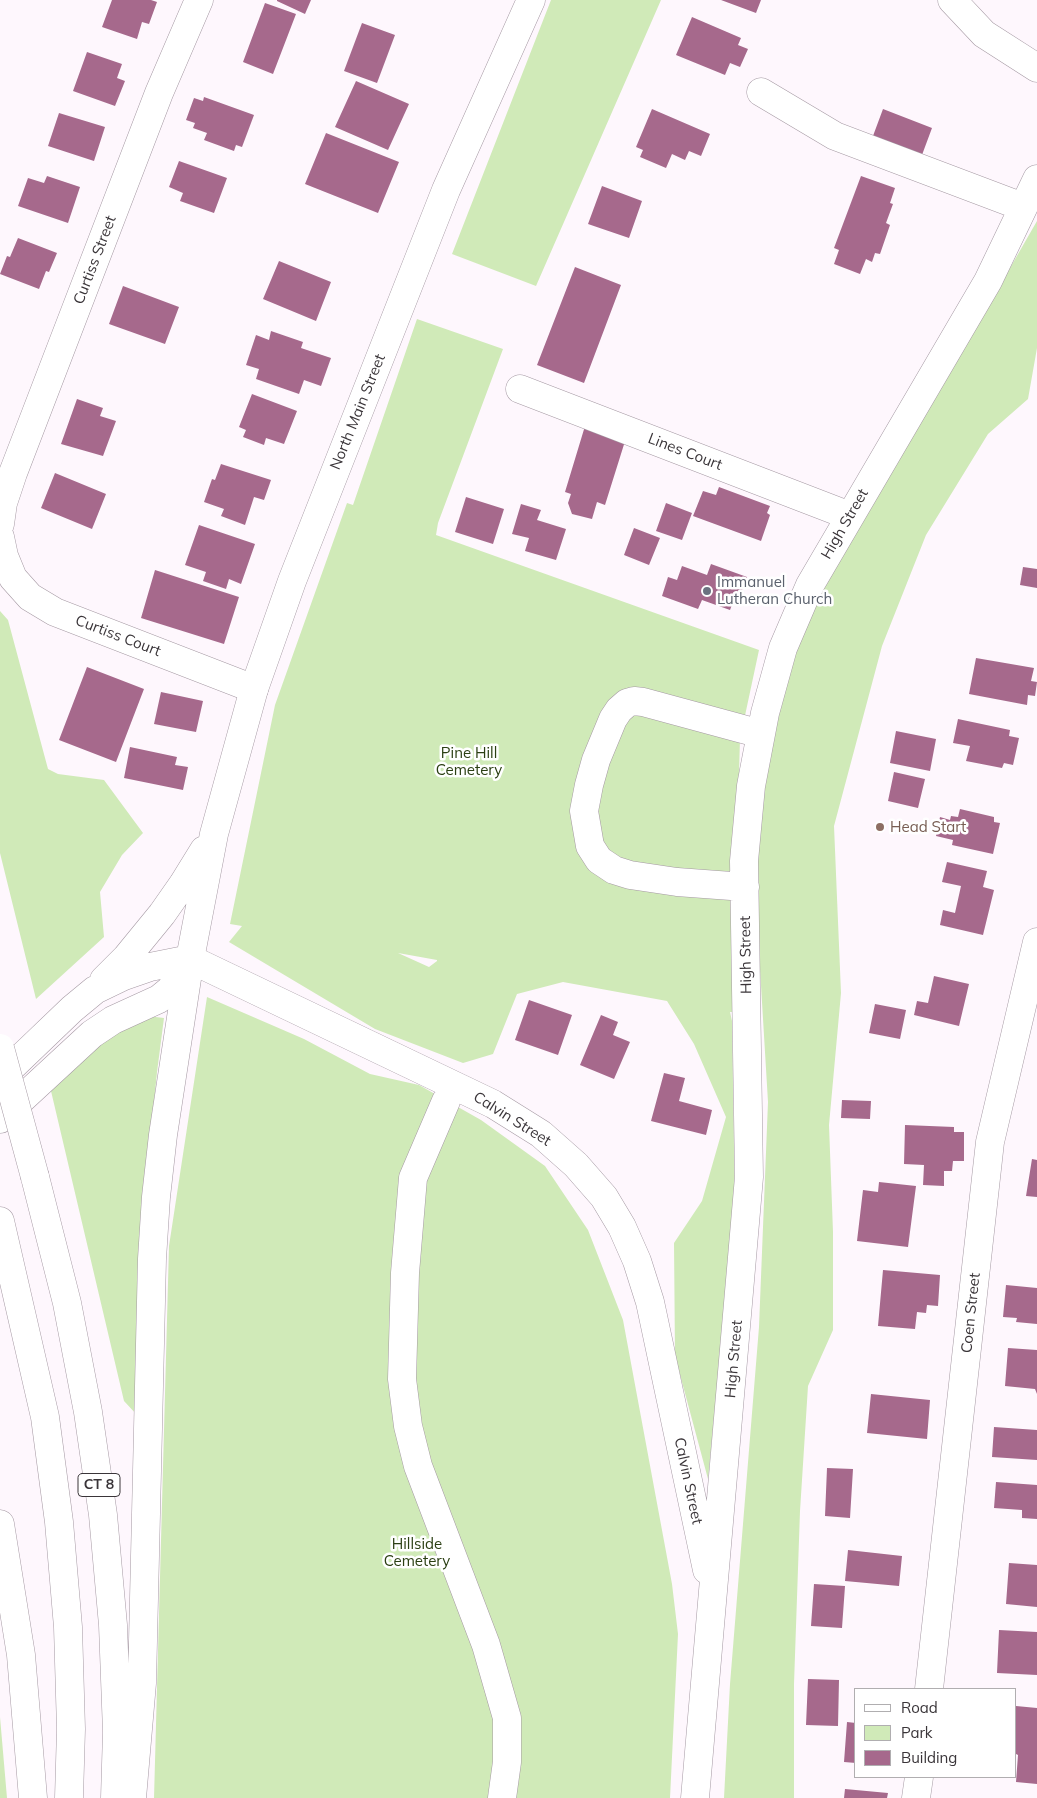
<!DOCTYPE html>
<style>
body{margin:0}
#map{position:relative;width:1037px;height:1798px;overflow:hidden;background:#fef7fd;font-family:Mulish,sans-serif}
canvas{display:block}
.legend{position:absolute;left:854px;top:1688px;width:162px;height:90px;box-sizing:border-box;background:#fff;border:1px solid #b0aeb0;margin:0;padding:6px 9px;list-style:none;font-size:15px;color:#3a3539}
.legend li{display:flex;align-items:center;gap:10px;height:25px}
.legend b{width:25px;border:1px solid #b0aeb0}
</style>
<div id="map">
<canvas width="1037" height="1798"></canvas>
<ul class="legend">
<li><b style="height:6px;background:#fff"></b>Road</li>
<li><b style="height:14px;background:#d0eab8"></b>Park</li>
<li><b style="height:14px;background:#a6698c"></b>Building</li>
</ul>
</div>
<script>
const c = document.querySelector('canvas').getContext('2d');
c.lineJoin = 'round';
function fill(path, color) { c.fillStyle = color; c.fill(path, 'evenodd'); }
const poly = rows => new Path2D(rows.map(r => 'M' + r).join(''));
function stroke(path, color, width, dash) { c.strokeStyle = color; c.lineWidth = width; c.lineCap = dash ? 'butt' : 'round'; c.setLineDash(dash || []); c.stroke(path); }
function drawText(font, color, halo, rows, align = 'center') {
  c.font = font + ' Mulish,sans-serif'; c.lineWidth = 5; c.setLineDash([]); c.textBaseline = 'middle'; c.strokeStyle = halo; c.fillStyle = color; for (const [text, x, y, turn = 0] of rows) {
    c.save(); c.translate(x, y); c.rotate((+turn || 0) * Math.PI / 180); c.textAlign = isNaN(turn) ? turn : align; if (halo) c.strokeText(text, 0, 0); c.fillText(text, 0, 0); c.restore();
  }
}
fill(poly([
 [551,0,661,0,536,286,452,254],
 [1037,221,1037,348,1028,399,988,434,926,535,882,646,834,826,841,993,829,1125,833,1232,833,1330,808,1386,800,1511,794,1684,794,1798,724,1798,730,1684,759,1327,768,1102,754,869,760,774,792,647,845,542,949,374],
 [417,319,503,349,438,523,436,535,759,650,740,739,732,1012,730,1012,732,1021,735,1209,708,1479,675,1356,674,1243,702,1201,726,1117,694,1044,667,1001,563,982,517,994,493,1054,463,1063,375,1029,229,942,242,926,230,924,275,705,347,503,353,505],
 [398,953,437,960,437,961,429,967],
 [0,611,8,620,48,769,58,774,104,780,143,833,122,855,100,892,104,937,36,999,0,853],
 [207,997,304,1039,370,1074,419,1085,481,1120,545,1166,588,1230,623,1320,672,1584,678,1634,670,1798,154,1798,169,1246],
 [147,1016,164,1018,157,1072,137,1278,137,1415,124,1401,51,1091,98,1043],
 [0,1717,7,1798,0,1798]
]), '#d0eab8');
fill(poly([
 [112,0,151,0,157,2,149,24,142,22,137,39,102,27],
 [277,0,311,0,305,14,277,1],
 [721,0,761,0,756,13],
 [265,3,296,14,273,74,243,62],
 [692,17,741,38,738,45,748,49,740,67,730,63,725,75,676,55],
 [362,23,395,35,377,83,344,71],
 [87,52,122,64,117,78,125,81,115,106,73,91],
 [356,81,409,104,388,150,335,127],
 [204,97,254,115,242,147,236,145,234,151,204,140,207,133,193,128,195,123,186,120,194,98,203,101],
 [652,109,710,134,701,156,689,151,685,160,672,154,666,168,640,157,643,150,636,147],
 [883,109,932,128,919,163,870,144],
 [59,113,105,127,94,161,48,146],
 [326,133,399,162,378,213,305,184],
 [179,161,227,178,214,213,180,201,183,193,169,187],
 [47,176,80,187,68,223,18,206,28,178,44,183],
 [861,176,895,188,890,203,893,204,886,223,890,225,880,254,875,253,872,262,866,259,860,274,834,264,839,250,834,248],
 [602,186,642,201,629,238,588,224],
 [18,238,57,253,49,272,46,271,39,289,0,274,7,256,10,257],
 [279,261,331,282,316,321,263,299],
 [575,267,621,285,584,383,537,365],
 [123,286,179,307,165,344,109,324],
 [271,331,303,342,301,348,331,358,321,386,304,380,299,394,256,379,259,369,246,365,256,335,269,340],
 [252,394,297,411,284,444,266,438,264,445,243,437,246,430,239,427],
 [77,399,103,408,100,416,116,421,103,456,61,444],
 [585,426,626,438,605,505,597,502,592,519,572,514,568,503,571,494,565,492],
 [221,464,271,480,264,500,254,497,245,525,221,516,224,509,204,502,212,479,215,480],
 [55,473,106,494,92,529,41,508],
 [719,487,770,506,767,513,770,515,761,541,693,516,703,491,716,495],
 [466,497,504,509,493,544,455,532],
 [666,503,692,513,682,540,656,531],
 [521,504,541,510,537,520,566,529,556,560,525,551,529,538,512,534],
 [199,525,255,544,241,584,229,579,226,589,203,581,206,572,185,565],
 [634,528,660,538,649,565,624,555],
 [711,564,747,577,737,603,733,602,730,610,702,600,698,609,662,596,668,577,677,580,682,566,707,575],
 [1023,567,1037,569,1037,588,1020,585],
 [155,570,239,597,224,644,141,618],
 [976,658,1034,668,1031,681,1037,682,1035,696,1028,695,1027,705,969,694],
 [87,667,144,689,116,762,59,740],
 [161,692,203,701,196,732,154,724],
 [958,719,1010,730,1009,736,1019,738,1013,765,1004,763,1002,768,966,761,970,746,953,743],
 [896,731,936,739,930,771,890,763],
 [130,747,177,757,175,765,188,767,183,790,124,778],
 [894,772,925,779,918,808,888,801],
 [960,809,994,817,994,822,1000,823,993,854,952,845,953,840,936,836,940,817,950,820,951,816,958,817],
 [947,862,987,871,983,887,994,890,983,935,940,925,943,910,955,913,961,886,942,882],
 [934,976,969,984,959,1026,914,1015,917,1001,928,1003],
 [529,1000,572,1015,558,1055,515,1040],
 [875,1004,906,1010,900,1039,869,1033],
 [601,1015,618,1022,613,1035,630,1042,614,1079,580,1065],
 [664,1073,685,1078,679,1101,712,1110,706,1135,651,1121],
 [842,1100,871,1101,870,1119,841,1118],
 [905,1125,954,1127,954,1132,964,1132,964,1161,953,1161,952,1171,944,1171,944,1186,923,1185,924,1165,904,1164],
 [1032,1159,1037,1160,1037,1197,1026,1196],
 [879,1182,916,1186,908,1247,857,1241,863,1190,878,1192],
 [883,1270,940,1275,938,1306,927,1305,926,1313,917,1312,915,1329,878,1326],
 [1006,1285,1037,1288,1037,1324,1016,1322,1017,1318,1003,1317],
 [1008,1348,1037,1350,1037,1394,1035,1389,1005,1386],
 [871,1394,930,1400,927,1439,867,1433],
 [994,1427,1037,1430,1037,1460,992,1457],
 [827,1468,853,1469,850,1518,825,1516],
 [996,1482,1037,1485,1037,1519,1022,1518,1022,1510,994,1508],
 [848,1550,902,1556,899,1586,845,1581],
 [1009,1563,1037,1565,1037,1607,1006,1604],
 [814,1584,845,1586,842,1628,811,1626],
 [999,1630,1037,1632,1037,1675,997,1673],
 [808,1679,839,1680,838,1726,806,1725],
 [1016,1706,1037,1708,1037,1784,1016,1782,1018,1755,1016,1754],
 [847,1722,856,1723,856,1763,844,1762],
 [845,1789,888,1793,887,1798,844,1798]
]), '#a6698c');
const minor = poly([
 [952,0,984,34,1037,68],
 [761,92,835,136,1023,207],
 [520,389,850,516],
 [0,524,3,503,13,473,159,93,199,0],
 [0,537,4,556,13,578,30,597,55,612,254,689],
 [745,887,677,882,630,875,614,870,599,860,590,846,584,811,589,785,596,760,613,719,619,710,627,703,634,701,643,702,761,734],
 [190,959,493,1104,541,1134,576,1165,604,1197,622,1227,637,1261,650,1302,707,1570],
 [446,1101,413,1178,405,1273,402,1379,408,1426,418,1466,486,1645,507,1718,507,1762,502,1798],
 [929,1689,990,1142,1037,942],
 [695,1798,749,1177,744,861,751,786,765,713,783,648,810,585,988,281,1037,179],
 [916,1798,919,1777]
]);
const major = poly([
 [104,980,126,958,162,914,183,884,204,850],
 [0,1078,72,1009,95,990,124,976,150,967,190,959],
 [0,1119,92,1034,113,1020,159,999,170,990,180,978,190,959,214,834,254,689,292,581,446,190,531,0]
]);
const highway = poly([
 [35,1177,67,1303,88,1412,103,1515,113,1625,117,1732,115,1798],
 [0,1221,45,1417,59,1522,68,1627,71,1729,69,1798],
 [0,1524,21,1655,33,1798],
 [132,1798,142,1683,152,1259,156,1197,163,1135,190,959]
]);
stroke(minor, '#a599a3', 29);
stroke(major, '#a599a3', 29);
stroke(highway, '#a599a3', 29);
stroke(minor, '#fff', 28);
stroke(major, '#fff', 28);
stroke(highway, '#fff', 28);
const highwayBridge = poly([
 [0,1048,35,1177]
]);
stroke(highwayBridge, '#a599a3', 29, []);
stroke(highwayBridge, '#fff', 28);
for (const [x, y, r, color] of [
 [707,591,5,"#6b7280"],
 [880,827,5,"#8d6e63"]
]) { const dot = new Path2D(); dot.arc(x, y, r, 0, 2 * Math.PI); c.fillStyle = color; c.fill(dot); stroke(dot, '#fff', 2); }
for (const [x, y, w] of [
 [99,1485,42]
]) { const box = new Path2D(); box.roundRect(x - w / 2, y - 11.5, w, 23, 4); c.fillStyle = '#fff'; c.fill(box); stroke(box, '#3a3539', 1); }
drawText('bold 14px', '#3a3539', null, [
 ["CT 8",99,1485]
]);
drawText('15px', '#3a3539', '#fff', [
 ["Curtiss Street",95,260,-69],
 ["North Main Street",358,412,-68],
 ["Lines Court",685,452,21],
 ["High Street",845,524,-60],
 ["Curtiss Court",118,636,21],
 ["High Street",746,955,-91],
 ["Calvin Street",512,1119,32],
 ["Coen Street",971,1313,-84],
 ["High Street",734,1359,-85],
 ["Calvin Street",688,1481,78]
]);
drawText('15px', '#5b616d', '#fff', [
 ["Immanuel",717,582],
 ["Lutheran Church",717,599]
], 'left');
drawText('15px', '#2b3f13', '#fff', [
 ["Pine Hill",469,753],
 ["Cemetery",469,770],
 ["Hillside",417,1544],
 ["Cemetery",417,1561]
]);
drawText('15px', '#785e54', '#fff', [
 ["Head Start",890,827]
], 'left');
</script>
